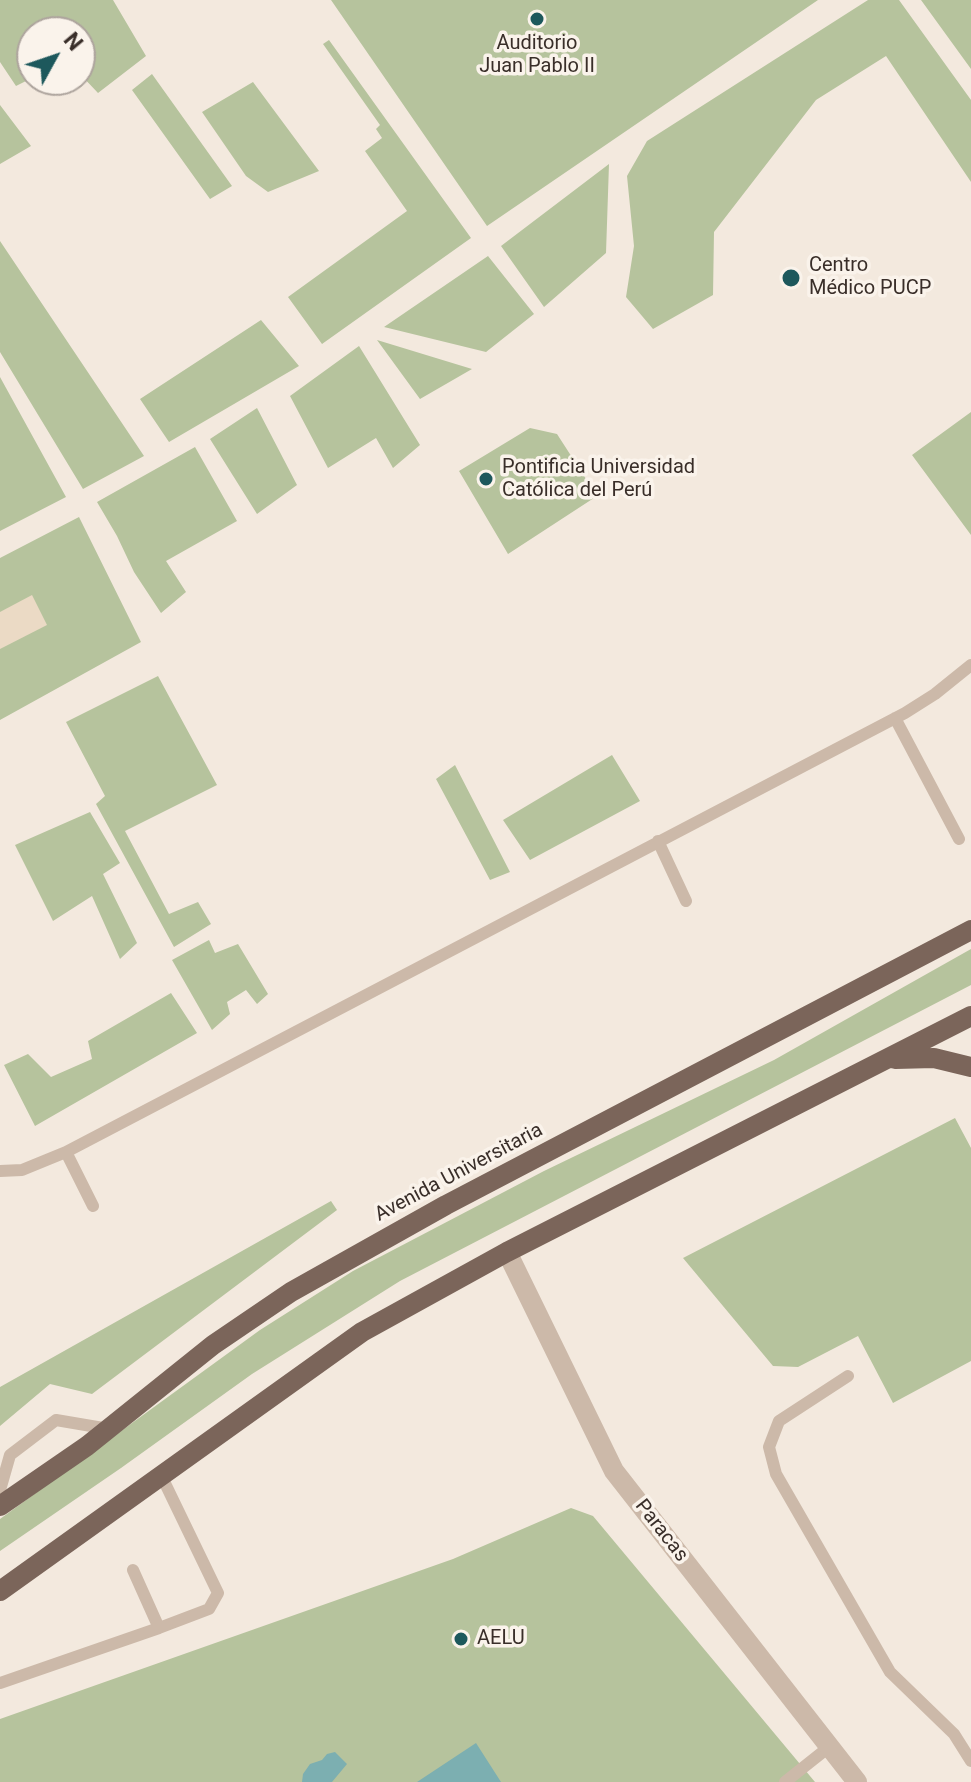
<!DOCTYPE html>
<meta charset="utf-8">
<style>
body{margin:0}
#map{position:relative;width:971px;height:1782px;overflow:hidden;background:#f3e9de;font-family:Roboto,sans-serif}
canvas{display:block}
.north{position:absolute;left:16px;top:16px;width:80px;height:80px;box-sizing:border-box;background:#faf3eb;border:2px solid #ada49d;border-radius:50%;rotate:50deg;font-size:22px;font-weight:700;line-height:32px;text-align:center;color:#392e29}
.north::after{content:'';display:block;margin:auto;width:28px;height:36px;background:#1d585c;clip-path:polygon(50% 0,100% 100%,50% 72%,0 100%)}
</style>
<div id="map">
<canvas width="971" height="1782"></canvas>
<div class="north">N</div>
</div>
<script>
const c = document.querySelector('canvas').getContext('2d');
c.lineJoin = 'round';
function fill(path, color) { c.fillStyle = color; c.fill(path, 'evenodd'); }
const poly = rows => new Path2D(rows.map(r => 'M' + r).join(''));
function stroke(path, color, width, dash) { c.strokeStyle = color; c.lineWidth = width; c.lineCap = dash ? 'butt' : 'round'; c.setLineDash(dash || []); c.stroke(path); }
function drawText(font, color, halo, rows, align = 'center') {
  c.font = font + ' Roboto,sans-serif'; c.lineWidth = 7; c.setLineDash([]); c.textBaseline = 'middle'; c.strokeStyle = halo; c.fillStyle = color; for (const [text, x, y, turn = 0] of rows) {
    c.save(); c.translate(x, y); c.rotate((+turn || 0) * Math.PI / 180); c.textAlign = isNaN(turn) ? turn : align; if (halo) c.strokeText(text, 0, 0); c.fillText(text, 0, 0); c.restore();
  }
}
fill(poly([
 [0,0,113,0,146,56,98,93,80,74,80,32,32,32,32,78,16,86,0,62],
 [331,0,818,0,487,226],
 [868,0,899,0,971,100,971,182,886,56,816,100,714,232,713,295,653,329,626,297,634,246,627,176,647,141],
 [921,0,971,0,971,69],
 [329,40,471,238,322,344,288,297,407,211,365,151,382,138,376,129,380,125,323,44],
 [152,74,232,186,210,199,132,90],
 [253,82,319,171,268,192,246,176,202,112],
 [0,105,31,146,0,164],
 [609,164,606,253,544,307,501,246],
 [0,241,144,456,83,489,0,352],
 [488,256,534,314,486,352,384,327],
 [261,320,299,366,169,442,140,399],
 [377,340,472,369,420,399],
 [359,346,420,445,393,468,376,438,328,468,290,396],
 [0,377,66,497,0,531],
 [257,408,297,485,257,514,210,439],
 [971,412,971,535,912,455],
 [530,428,557,434,597,496,508,554,459,471],
 [195,447,237,521,166,561,186,592,161,613,134,572,117,536,97,502],
 [79,517,141,642,0,720,0,558],
 [158,676,217,785,125,831,169,914,198,902,211,924,174,947,96,804,105,796,66,722],
 [612,755,640,801,530,860,503,820],
 [455,765,510,872,490,880,436,779],
 [90,812,120,863,103,874,137,943,120,959,92,896,53,921,15,845],
 [209,940,215,953,238,944,268,994,257,1004,246,990,227,1002,230,1014,212,1030,172,960],
 [971,949,971,985,400,1281,252,1374,121,1468,0,1551,0,1519,260,1330,353,1271,544,1171,774,1060],
 [171,993,197,1033,35,1126,4,1065,28,1054,51,1077,92,1059,88,1041],
 [955,1118,971,1148,971,1361,893,1403,858,1336,798,1367,773,1366,683,1258],
 [331,1201,337,1210,92,1394,50,1384,0,1426,0,1387],
 [571,1508,593,1516,815,1782,0,1782,0,1719,453,1559]
]), '#b6c39d');
fill(poly([
 [32,595,47,625,0,649,0,612]
]), '#ebdac5');
fill(poly([
 [476,1743,501,1782,417,1782],
 [335,1752,347,1764,332,1782,302,1782,303,1774,310,1764,322,1760,327,1754]
]), '#7cafb1');
stroke(poly([
 [895,718,959,839],
 [658,841,686,901],
 [66,1152,93,1206],
 [0,1171,22,1170,66,1152,905,713,935,694,971,665],
 [848,1376,779,1421,769,1447,776,1474,890,1672,954,1734,971,1761],
 [0,1490,10,1455,56,1420,109,1429],
 [133,1570,159,1628,209,1609,218,1593,161,1475],
 [0,1683,159,1628],
 [785,1782,829,1747]
]), '#ccb9a9', 12);
stroke(poly([
 [507,1252,614,1471,857,1782]
]), '#ccb9a9', 20);
stroke(poly([
 [895,1059,934,1058,971,1067],
 [0,1506,87,1446,213,1345,291,1292,446,1205,971,930],
 [0,1591,362,1332,507,1252,971,1016]
]), '#7b655a', 20);
for (const [x, y, r, color] of [
 [537,19,8,"#1d585c"],
 [791,278,10,"#1d585c"],
 [486,479,8,"#1d585c"],
 [461,1639,8,"#1d585c"]
]) { const dot = new Path2D(); dot.arc(x, y, r, 0, 2 * Math.PI); c.fillStyle = color; c.fill(dot); stroke(dot, '#faf3eb', 3); }
drawText('20px', '#392e29', '#faf3eb', [
 ["Auditorio",537,44,"center"],
 ["Juan Pablo II",537,67,"center"],
 ["Centro",809,266],
 ["Médico PUCP",809,289],
 ["Pontificia Universidad",502,468],
 ["Católica del Perú",502,491],
 ["AELU",477,1639]
], 'left');
drawText('20px', '#392e29', '#faf3eb', [
 ["Avenida Universitaria",459,1173,-28],
 ["Paracas",661,1531,52]
]);
</script>
